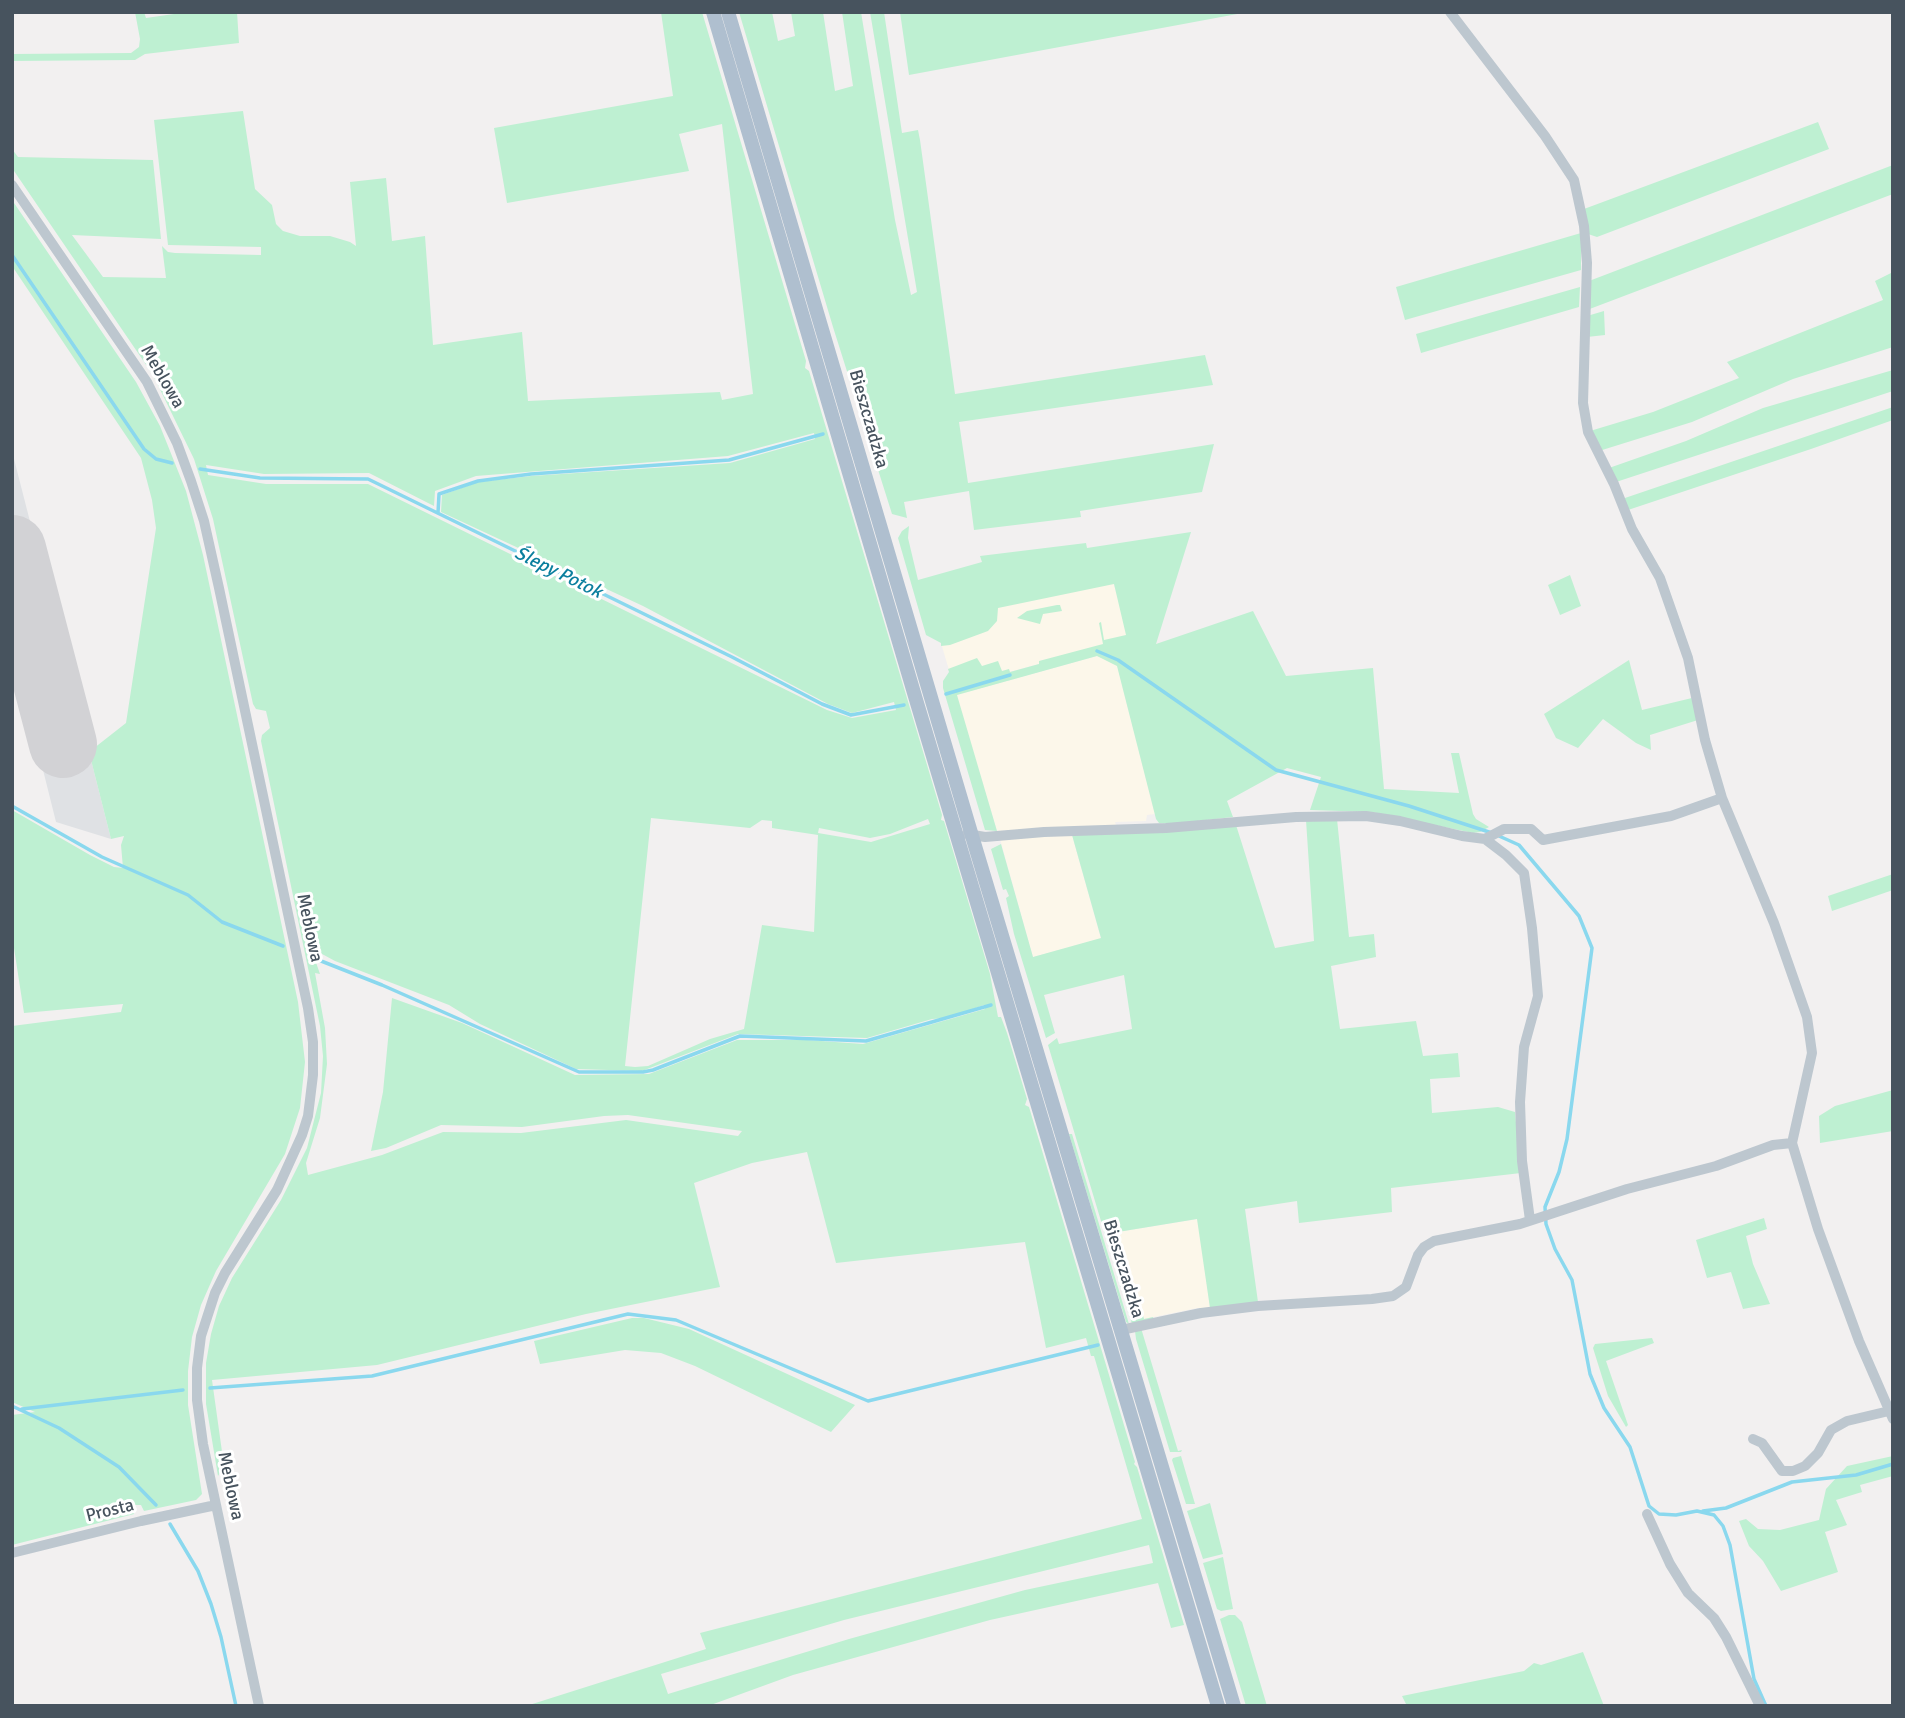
<!DOCTYPE html>
<meta charset="utf-8">
<style>
body{margin:0}
#map{position:relative;width:1905px;height:1718px;overflow:hidden;background:#f2f0f0;font-family:Signika,sans-serif}
canvas{display:block}
.frame{position:absolute;inset:0;border:14px solid #47535e;pointer-events:none}
</style>
<div id="map">
<canvas width="1905" height="1718"></canvas>
<div class="frame"></div>
</div>
<script>
const c = document.querySelector('canvas').getContext('2d');
c.lineJoin = 'round';
function fill(path, color) { c.fillStyle = color; c.fill(path, 'evenodd'); }
const poly = rows => new Path2D(rows.map(r => 'M' + r).join(''));
function stroke(path, color, width, dash) { c.strokeStyle = color; c.lineWidth = width; c.lineCap = dash ? 'butt' : 'round'; c.setLineDash(dash || []); c.stroke(path); }
function drawText(font, color, halo, rows, align = 'center') {
  c.font = font + ' Signika,sans-serif'; c.lineWidth = 6; c.setLineDash([]); c.textBaseline = 'middle'; c.strokeStyle = halo; c.fillStyle = color; for (const [text, x, y, turn = 0] of rows) {
    c.save(); c.translate(x, y); c.rotate((+turn || 0) * Math.PI / 180); c.textAlign = isNaN(turn) ? turn : align; if (halo) c.strokeText(text, 0, 0); c.fillText(text, 0, 0); c.restore();
  }
}
fill(poly([
 [1113,582,1130,639,954,687,941,643,993,607],
 [1097,656,1117,665,1155,814,1147,815,1146,821,1115,822,1116,825,997,831,956,695],
 [1072,835,1101,939,1033,957,1000,839],
 [1198,1219,1210,1308,1197,1308,1144,1319,1118,1232]
]), '#fcf7ea');
fill(poly([
 [12,451,89,752,111,839,56,822,12,646]
]), '#dfe1e4');
fill(poly([
 [135,12,144,12,146,18,188,12,237,12,239,43,145,54,135,60,12,61,12,54,131,53,139,47,140,39],
 [661,12,702,12,806,361,805,368,809,371,942,815,941,820,944,821,990,974,998,1017,1001,1017,1007,1033,1027,1099,1025,1105,1029,1107,1135,1462,1134,1464,1137,1467,1184,1625,1171,1628,1158,1583,990,1620,793,1675,708,1706,526,1706,706,1649,700,1633,1142,1519,1094,1356,1091,1356,1086,1338,1046,1348,1025,1242,836,1263,807,1152,752,1163,694,1183,720,1287,586,1314,377,1365,212,1380,224,1466,218,1476,206,1404,206,1363,211,1334,219,1306,232,1278,281,1200,307,1148,321,1093,323,1056,320,1026,261,741,262,735,270,728,266,711,256,709,253,704,213,519,194,459,153,375,12,168,12,149,18,157,153,160,161,239,72,235,103,277,166,278,162,246,168,252,175,253,261,255,261,247,168,245,154,120,243,111,255,189,272,205,276,224,283,231,300,236,330,236,350,242,356,246,350,182,386,178,392,241,425,236,433,345,522,332,528,401,720,392,722,400,753,394,722,124,679,134,689,171,507,203,494,128,673,96],
 [814,433,815,439,730,463,531,476,478,482,442,495,441,512,643,606,828,704,852,713,894,702,896,710,852,718,827,710,368,484,266,484,208,475,206,465,264,474,369,473,434,506,435,491,476,476,728,456],
 [651,818,750,828,762,820,772,821,772,828,818,835,814,932,762,925,744,1029,710,1039,648,1066,635,1067,625,1066],
 [928,819,930,824,871,842,818,833,819,828,870,838,890,834],
 [311,948,335,961,449,1005,480,1024,576,1069,642,1071,738,1034,867,1038,932,1019,948,1018,984,1005,985,1009,863,1044,807,1040,737,1040,649,1074,575,1075,462,1023,392,998,383,1092,371,1151,386,1148,441,1125,522,1127,604,1116,628,1115,742,1131,738,1136,626,1120,521,1133,443,1132,382,1155,308,1175,306,1163,320,1118,327,1064,325,1028,315,973,320,974],
 [1149,1545,1153,1563,1025,1590,849,1639,668,1694,661,1674,844,1620],
 [739,12,772,12,778,41,795,36,791,12,823,12,835,91,853,86,842,12,861,12,895,220,911,295,917,292,870,12,884,12,902,133,918,130,920,140,955,394,1205,355,1213,385,959,422,968,483,1214,444,1202,492,1080,511,1081,517,974,530,969,491,904,502,907,518,892,514,833,327],
 [900,12,1248,12,909,75],
 [1818,122,1829,149,1597,237,1588,234,1584,209],
 [1893,165,1893,194,1587,310,1589,281],
 [12,200,136,382,160,426,186,491,203,555,298,1002,305,1062,300,1108,285,1154,216,1271,201,1305,192,1337,188,1371,188,1405,202,1494,196,1500,144,1511,141,1505,135,1505,134,1514,12,1545,12,1415,35,1412,12,1402,12,1026,121,1012,123,1004,24,1013,12,935,12,810,90,855,114,867,123,868,121,845,124,836,111,839,89,752,126,723,156,528,152,500,141,458,12,266],
 [1581,233,1581,270,1405,320,1396,287],
 [1893,272,1893,347,1793,379,1692,422,1599,451,1590,431,1653,412,1739,378,1727,362,1883,300,1875,281],
 [1580,287,1579,307,1421,353,1416,334],
 [1604,311,1605,335,1587,337,1587,316],
 [1893,370,1893,391,1616,482,1609,468,1686,441,1763,408],
 [1893,407,1893,420,1811,449,1628,510,1622,499],
 [909,526,908,538,918,580,982,562,980,556,1086,543,1087,548,1191,532,1156,644,1253,611,1286,676,1373,668,1384,789,1459,793,1451,753,1459,753,1473,814,1476,819,1489,827,1480,832,1473,833,1372,812,1310,810,1321,777,1287,768,1227,801,1233,817,1171,824,1159,823,1156,819,1117,666,1097,656,957,695,997,831,985,830,943,688,943,681,949,672,948,669,977,658,982,666,998,661,1002,671,1009,669,1010,672,1039,664,1039,661,1103,644,1099,623,1101,622,1104,640,1126,635,1114,584,998,608,997,621,988,631,950,645,941,646,941,643,926,635,898,538,902,531],
 [1570,575,1581,606,1560,615,1548,585],
 [1057,605,1060,605,1062,611,1043,614,1040,624,1017,618,1027,611],
 [1629,660,1642,710,1692,698,1698,720,1650,735,1651,750,1636,743,1603,719,1578,748,1556,738,1544,714],
 [1337,819,1349,937,1374,934,1376,957,1331,966,1340,1029,1416,1021,1423,1056,1458,1053,1460,1077,1430,1079,1432,1113,1498,1107,1515,1112,1521,1173,1391,1188,1392,1212,1299,1223,1297,1201,1245,1209,1258,1302,1210,1308,1197,1219,1118,1232,1144,1319,1153,1317,1154,1320,1132,1324,1048,1045,1057,1038,1059,1044,1132,1029,1124,975,1044,995,1055,1033,1046,1038,1014,934,1006,898,1009,896,1006,889,1003,890,991,849,1001,844,1033,957,1101,938,1072,835,1236,825,1275,948,1314,941,1306,820],
 [1893,874,1893,890,1832,911,1828,896],
 [1893,1090,1893,1131,1820,1143,1819,1116,1835,1106],
 [1069,1134,1072,1134,1129,1324,1126,1322],
 [1764,1218,1767,1229,1746,1236,1753,1264,1770,1304,1743,1309,1731,1272,1707,1278,1696,1240],
 [632,1318,644,1318,689,1329,855,1405,831,1432,695,1366,661,1353,625,1350,540,1364,534,1341],
 [1141,1328,1178,1451,1182,1450,1181,1452,1170,1452,1136,1339,1135,1331],
 [1652,1338,1654,1343,1606,1361,1628,1425,1626,1427,1608,1396,1593,1348,1595,1344],
 [1181,1456,1195,1504,1186,1504,1172,1460,1173,1458],
 [1893,1456,1893,1476,1860,1485,1862,1492,1836,1500,1847,1525,1825,1532,1838,1572,1781,1591,1763,1561,1749,1546,1739,1521,1746,1519,1758,1529,1780,1530,1819,1520,1826,1489,1847,1466],
 [1210,1503,1223,1554,1203,1559,1187,1511],
 [1223,1557,1233,1609,1221,1611,1217,1609,1203,1563],
 [1229,1615,1235,1615,1242,1622,1267,1706,1246,1706,1220,1619],
 [1583,1652,1604,1706,1407,1706,1402,1696,1524,1671,1534,1663,1541,1665]
]), '#bef0d2');
stroke(poly([
 [12,255,144,449,156,459,172,463],
 [200,469,260,478,368,479,732,657,822,704,851,715,904,705],
 [438,513,439,494,478,481,531,474,729,460,823,434],
 [1097,651,1118,660,1276,770,1409,806,1492,833],
 [946,694,1010,675],
 [12,806,102,857,188,895,222,922,283,946],
 [1499,836,1519,845,1579,916,1592,948,1567,1139,1559,1172,1545,1207,1546,1224,1555,1249,1572,1280,1590,1374,1604,1408,1630,1447,1649,1506,1659,1514,1676,1515,1697,1511,1714,1515,1723,1526,1730,1545,1754,1679,1766,1706],
 [311,957,382,985,579,1072,643,1072,653,1070,740,1036,866,1041,991,1005],
 [210,1388,372,1376,628,1314,676,1320,868,1401,1098,1345],
 [12,1406,59,1428,119,1467,156,1505],
 [22,1409,183,1390],
 [1703,1511,1726,1508,1792,1482,1856,1475,1893,1464],
 [170,1524,198,1571,211,1604,221,1637,236,1706]
]), '#8ad8ee', 3.5);
stroke(poly([
 [12,549,63,744]
]), '#d2d2d5', 68);
stroke(poly([
 [1450,12,1545,136,1574,180,1584,226,1587,263,1583,403,1588,432,1614,484,1632,529,1660,578,1688,658,1705,740,1722,798,1774,923,1807,1017,1812,1053,1792,1143,1818,1229,1859,1341,1893,1419],
 [12,185,147,382,177,443,191,481,204,521,219,588,308,1008,313,1042,313,1075,308,1116,302,1135,277,1190,225,1273,215,1293,201,1336,197,1368,197,1400,203,1444,259,1706],
 [967,834,985,837,1044,832,1166,828,1296,817,1366,816,1400,821,1462,836,1485,839,1504,829,1531,829,1543,840,1671,816,1722,798],
 [1485,839,1506,855,1524,873,1532,928,1538,996,1524,1047,1520,1102,1522,1161,1530,1220],
 [1121,1330,1201,1313,1258,1306,1372,1299,1393,1296,1406,1287,1418,1255,1424,1247,1434,1241,1520,1224,1627,1189,1716,1166,1773,1145,1792,1143],
 [1753,1439,1762,1443,1782,1471,1793,1471,1805,1466,1818,1453,1831,1430,1847,1421,1889,1411],
 [1647,1514,1670,1564,1688,1593,1714,1618,1726,1637,1760,1706],
 [12,1553,141,1521,216,1505]
]), '#bdc7cf', 10);
stroke(poly([
 [713,12,917,703,1218,1706],
 [728,12,972,836,1234,1706]
]), '#afbfcf', 14);
drawText('18px', '#47535e', '#fff', [
 ["Meblowa",162,377,60],
 ["Bieszczadzka",868,419,74],
 ["Meblowa",309,928,78],
 ["Bieszczadzka",1123,1269,73],
 ["Meblowa",230,1486,78],
 ["Prosta",110,1511,-14]
]);
drawText('italic 19px', '#0b7f9e', '#fff', [
 ["Ślepy Potok",558,573,26]
]);
</script>
